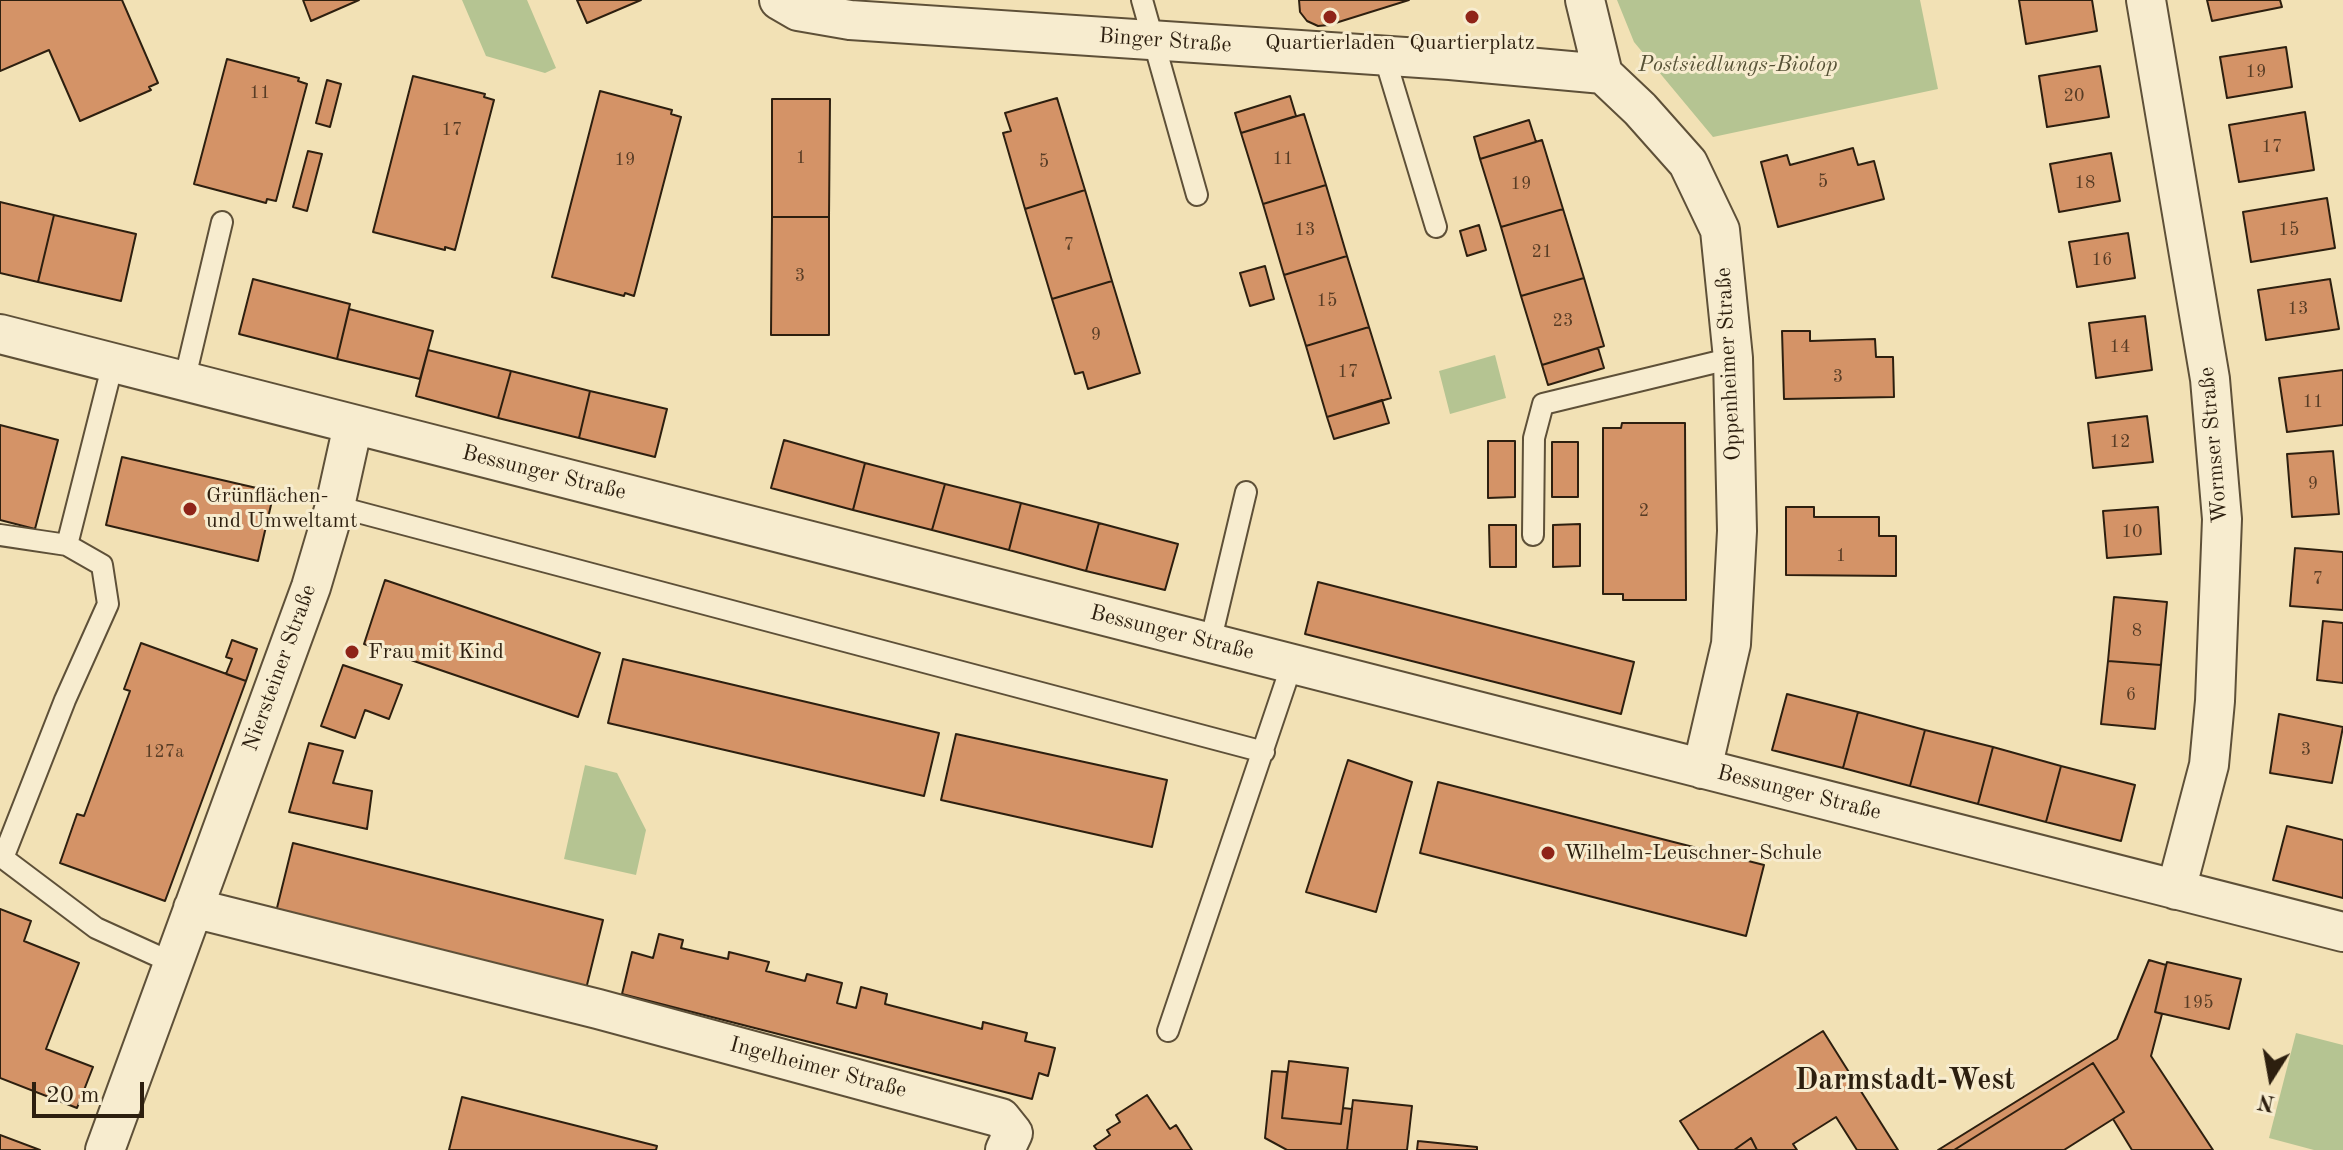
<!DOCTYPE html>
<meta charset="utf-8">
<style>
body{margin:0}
#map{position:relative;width:2343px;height:1150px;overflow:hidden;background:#f2e1b5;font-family:"Old Standard TT",serif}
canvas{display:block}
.north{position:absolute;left:2231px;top:1038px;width:80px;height:80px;-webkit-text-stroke:6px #f7eccf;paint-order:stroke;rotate:191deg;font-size:22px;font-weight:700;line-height:32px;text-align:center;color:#2d1f0f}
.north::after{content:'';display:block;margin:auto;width:28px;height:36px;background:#2d1f0f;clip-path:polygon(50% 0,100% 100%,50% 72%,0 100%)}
.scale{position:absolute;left:32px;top:1082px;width:112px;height:36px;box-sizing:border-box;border:4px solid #2d1f0f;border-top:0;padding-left:10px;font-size:24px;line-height:28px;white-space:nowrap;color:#2d1f0f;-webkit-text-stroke:6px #f7eccf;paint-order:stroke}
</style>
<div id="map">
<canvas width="2343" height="1150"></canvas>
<div class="north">N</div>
<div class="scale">20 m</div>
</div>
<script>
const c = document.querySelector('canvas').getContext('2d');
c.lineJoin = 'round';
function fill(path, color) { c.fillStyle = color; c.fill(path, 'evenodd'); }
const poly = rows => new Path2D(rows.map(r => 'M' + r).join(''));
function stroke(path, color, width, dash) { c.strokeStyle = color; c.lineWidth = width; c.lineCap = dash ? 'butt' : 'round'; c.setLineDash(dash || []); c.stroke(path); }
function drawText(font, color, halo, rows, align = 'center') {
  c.font = font + ' "Old Standard TT",serif'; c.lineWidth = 6; c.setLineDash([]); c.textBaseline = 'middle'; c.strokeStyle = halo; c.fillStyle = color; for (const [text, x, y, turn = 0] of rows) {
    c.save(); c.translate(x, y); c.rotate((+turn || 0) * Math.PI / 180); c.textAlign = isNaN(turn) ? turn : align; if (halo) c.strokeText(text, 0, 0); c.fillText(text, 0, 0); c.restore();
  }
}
fill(poly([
 [462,0,527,0,556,68,545,73,486,56],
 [1617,0,1920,0,1938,89,1713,137,1634,42],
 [1495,355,1506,398,1450,414,1439,371],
 [585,765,617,773,646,830,636,875,564,859],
 [2296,1033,2343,1045,2343,1150,2314,1150,2269,1138]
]), '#b5c492');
const building = poly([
 [0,0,122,0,158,83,149,87,151,90,80,121,49,50,0,71,0,0],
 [303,0,359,0,311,21,303,0],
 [577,0,641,0,587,23,577,0],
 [1299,0,1409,0,1329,25,1318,26,1307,21,1300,12,1299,0],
 [2019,0,2092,0,2097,31,2026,44,2019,0],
 [2207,0,2280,0,2282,7,2212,21,2207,0],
 [2286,47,2292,87,2227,98,2220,57,2286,47],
 [227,59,299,78,298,81,307,84,276,201,267,199,266,203,194,184,227,59],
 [2100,66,2109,117,2047,127,2039,76,2100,66],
 [413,76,485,94,484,97,494,100,455,250,445,247,445,250,373,232,413,76],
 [327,80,341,84,330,127,316,123,327,80],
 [600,91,672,110,671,114,681,117,634,296,625,293,624,296,552,277,600,91],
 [1290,96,1296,116,1241,133,1235,113,1290,96],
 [1057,98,1085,190,1025,209,1003,133,1011,131,1005,113,1057,98],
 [772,99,830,99,829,217,772,217,772,99],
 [2305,112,2314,170,2239,182,2229,125,2305,112],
 [1304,114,1326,185,1263,204,1241,133,1304,114],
 [1529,120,1536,142,1480,159,1474,137,1529,120],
 [1542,140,1563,209,1501,227,1480,159,1542,140],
 [1853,148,1858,165,1874,161,1884,199,1778,227,1761,162,1787,155,1790,165,1853,148],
 [308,151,322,154,307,211,293,207,308,151],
 [2111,153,2120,201,2059,212,2050,164,2111,153],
 [1326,185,1347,256,1284,275,1263,204,1326,185],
 [1085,190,1112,281,1052,299,1025,209,1085,190],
 [2327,198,2335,248,2251,262,2243,212,2327,198],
 [0,202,54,215,38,282,0,273,0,202],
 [1563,209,1584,278,1521,296,1501,227,1563,209],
 [54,215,136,234,121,301,38,282,54,215],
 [772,217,829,217,829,335,771,335,772,217],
 [1479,225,1486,250,1467,256,1460,231,1479,225],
 [2128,233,2135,278,2077,287,2069,242,2128,233],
 [1347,256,1369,327,1306,346,1284,275,1347,256],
 [1265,266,1274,299,1250,306,1240,273,1265,266],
 [1584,278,1604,346,1542,365,1521,296,1584,278],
 [253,279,350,304,337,359,239,334,253,279],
 [2330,279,2339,329,2266,340,2258,290,2330,279],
 [1112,281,1140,373,1088,389,1083,372,1075,374,1052,299,1112,281],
 [349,309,433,331,420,379,337,359,349,309],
 [2145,316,2152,370,2096,378,2089,323,2145,316],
 [1369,327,1391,398,1327,417,1306,346,1369,327],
 [1782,331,1810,331,1810,341,1875,339,1876,357,1893,357,1894,397,1784,399,1782,331],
 [1598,348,1604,368,1548,385,1542,365,1598,348],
 [428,350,511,371,498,418,416,396,428,350],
 [2343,370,2343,425,2287,432,2279,378,2343,370],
 [511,371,590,391,579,438,498,418,511,371],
 [590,391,667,409,655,457,579,438,590,391],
 [1382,400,1389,423,1334,439,1327,417,1382,400],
 [2147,416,2153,462,2093,468,2088,423,2147,416],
 [1622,423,1685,423,1686,600,1623,600,1623,594,1603,594,1603,428,1621,428,1622,423],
 [0,425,58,440,35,529,0,520,0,425],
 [784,440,865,463,853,510,771,488,784,440],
 [1488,441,1515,441,1515,497,1488,498,1488,441],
 [1552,442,1578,442,1578,497,1552,497,1552,442],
 [2333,451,2339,514,2292,517,2287,454,2333,451],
 [122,457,274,492,258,561,106,525,122,457],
 [865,463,945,484,932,530,853,510,865,463],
 [945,484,1021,503,1009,550,932,530,945,484],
 [1021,503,1099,523,1086,571,1009,550,1021,503],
 [1786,507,1814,507,1814,517,1879,517,1879,536,1896,536,1896,576,1786,575,1786,507],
 [2158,507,2161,554,2107,558,2103,511,2158,507],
 [1099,523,1178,544,1165,590,1086,571,1099,523],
 [1580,524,1580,566,1553,567,1553,525,1580,524],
 [1489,525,1516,525,1516,567,1490,567,1489,525],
 [2295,548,2343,552,2343,610,2290,606,2295,548],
 [385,580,600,653,578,717,364,644,385,580],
 [1318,582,1634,662,1621,714,1305,634,1318,582],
 [2114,597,2167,602,2161,665,2108,661,2114,597],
 [2323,621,2343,623,2343,683,2317,680,2323,621],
 [232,640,257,649,246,681,226,674,232,659,226,657,232,640],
 [141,643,246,681,165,901,60,863,77,814,84,816,130,691,124,689,141,643],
 [623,659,939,733,924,796,608,723,623,659],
 [2108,661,2161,665,2155,729,2101,724,2108,661],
 [343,665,402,685,389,719,365,710,355,738,321,726,343,665],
 [1787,694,1858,712,1843,768,1772,750,1787,694],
 [1858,712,1925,730,1910,786,1843,768,1858,712],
 [2279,714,2343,727,2332,783,2270,773,2279,714],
 [1925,730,1993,747,1978,804,1910,786,1925,730],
 [956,734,1167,780,1152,847,941,800,956,734],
 [309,743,343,751,333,783,372,791,367,829,289,812,309,743],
 [1993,747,2061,766,2046,822,1978,804,1993,747],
 [1348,760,1412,782,1376,912,1306,892,1348,760],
 [2061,766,2135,785,2121,841,2046,822,2061,766],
 [1438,782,1764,865,1746,936,1420,853,1438,782],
 [2287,826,2343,840,2343,898,2273,880,2287,826],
 [293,843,603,920,585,993,275,916,293,843],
 [0,909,31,921,24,941,79,963,46,1049,93,1067,77,1108,0,1078,0,909],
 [659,934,683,940,681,948,728,959,729,952,769,962,766,971,805,981,807,974,842,983,837,1003,856,1008,861,987,887,994,885,1004,982,1029,983,1022,1027,1033,1025,1041,1055,1048,1048,1076,1039,1073,1032,1099,622,994,632,952,653,958,659,934],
 [2149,960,2166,965,2155,1012,2162,1014,2151,1056,2213,1150,2132,1150,2113,1119,2124,1112,2093,1063,1954,1150,1938,1150,2117,1039,2149,960],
 [2167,962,2241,979,2229,1029,2155,1012,2167,962],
 [1823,1031,1898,1150,1857,1150,1836,1117,1793,1144,1797,1150,1757,1150,1751,1138,1734,1150,1699,1150,1680,1121,1823,1031],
 [1289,1061,1348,1068,1341,1124,1282,1118,1289,1061],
 [2093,1063,2124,1112,2113,1119,2064,1150,1954,1150,2093,1063],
 [1272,1071,1287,1072,1282,1118,1341,1124,1343,1108,1352,1109,1347,1150,1287,1150,1265,1138,1272,1071],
 [1147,1095,1170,1129,1176,1125,1192,1150,1097,1150,1094,1146,1110,1135,1107,1130,1120,1122,1116,1115,1147,1095],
 [462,1097,657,1146,656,1150,449,1150,462,1097],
 [1353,1100,1412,1106,1407,1150,1347,1150,1353,1100],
 [0,1135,40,1150,0,1150,0,1135],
 [1751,1138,1757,1150,1734,1150,1751,1138],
 [1418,1141,1477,1147,1477,1150,1417,1150,1418,1141]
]);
fill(building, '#d49367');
stroke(building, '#2d1f0f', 2);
const service = poly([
 [1142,0,1197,195],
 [1384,55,1436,227],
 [184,382,222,222],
 [335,506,1264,752],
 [0,535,67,545,102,565,108,604,65,700,3,858,96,928,173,963],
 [1533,535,1534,438,1543,404,1733,358],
 [67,545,113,363],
 [1210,643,1246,492],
 [1168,1031,1292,664]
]);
const minor = poly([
 [779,0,798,11,850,20,1450,60,1603,74],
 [1585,0,1603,74,1640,109,1688,163,1720,230,1733,358,1737,531,1731,644,1702,769],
 [2146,0,2210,379,2222,519,2215,701,2209,765,2176,890],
 [0,334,2343,932],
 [193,908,598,1009,1001,1118,1013,1133,1005,1150],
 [105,1150,311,587,335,506,353,425]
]);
stroke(service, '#5e5038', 24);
stroke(minor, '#5e5038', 42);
stroke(service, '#f7eccf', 20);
stroke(minor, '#f7eccf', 38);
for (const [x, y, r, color] of [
 [1330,17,8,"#8f2418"],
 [1472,17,8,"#8f2418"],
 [190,509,8,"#8f2418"],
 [352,652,8,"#8f2418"],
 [1548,853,8,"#8f2418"]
]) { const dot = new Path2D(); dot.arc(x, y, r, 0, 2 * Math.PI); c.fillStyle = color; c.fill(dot); stroke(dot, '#f7eccf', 3); }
drawText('18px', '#573c25', null, [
 ["19",2256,72],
 ["11",260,93],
 ["20",2074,96],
 ["17",452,130],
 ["17",2272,147],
 ["1",801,158],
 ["11",1283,159],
 ["19",625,160],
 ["5",1044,162],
 ["5",1823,182],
 ["18",2085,183],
 ["19",1521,184],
 ["13",1305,230],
 ["15",2289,230],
 ["7",1069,245],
 ["21",1542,252],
 ["16",2102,260],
 ["3",800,276],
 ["15",1327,301],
 ["13",2298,309],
 ["23",1563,321],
 ["9",1096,335],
 ["14",2120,347],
 ["17",1348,372],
 ["3",1838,377],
 ["11",2313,402],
 ["12",2120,442],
 ["9",2313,484],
 ["2",1644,511],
 ["10",2132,532],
 ["1",1841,556],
 ["7",2318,579],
 ["8",2137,631],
 ["6",2131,695],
 ["3",2306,750],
 ["127a",164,752],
 ["195",2198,1003]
]);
drawText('22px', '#2d1f0f', '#f7eccf', [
 ["Binger Straße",1165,41,4],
 ["Oppenheimer Straße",1729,364,-93],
 ["Wormser Straße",2214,445,-95],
 ["Bessunger Straße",544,473,14],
 ["Bessunger Straße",1172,633,14],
 ["Niersteiner Straße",280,668,-70],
 ["Bessunger Straße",1799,793,14],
 ["Ingelheimer Straße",818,1068,15]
]);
drawText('22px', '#2d1f0f', '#f7eccf', [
 ["Quartierladen",1330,43,"center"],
 ["Quartierplatz",1472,43,"center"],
 ["Grünflächen-",206,496],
 ["und Umweltamt",206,521],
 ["Frau mit Kind",368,652],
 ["Wilhelm-Leuschner-Schule",1564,853]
], 'left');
drawText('italic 22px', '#565136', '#f7eccf', [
 ["Postsiedlungs-Biotop",1738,65]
]);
drawText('bold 30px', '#2d1f0f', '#f7eccf', [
 ["Darmstadt-West",1905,1081]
]);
</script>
